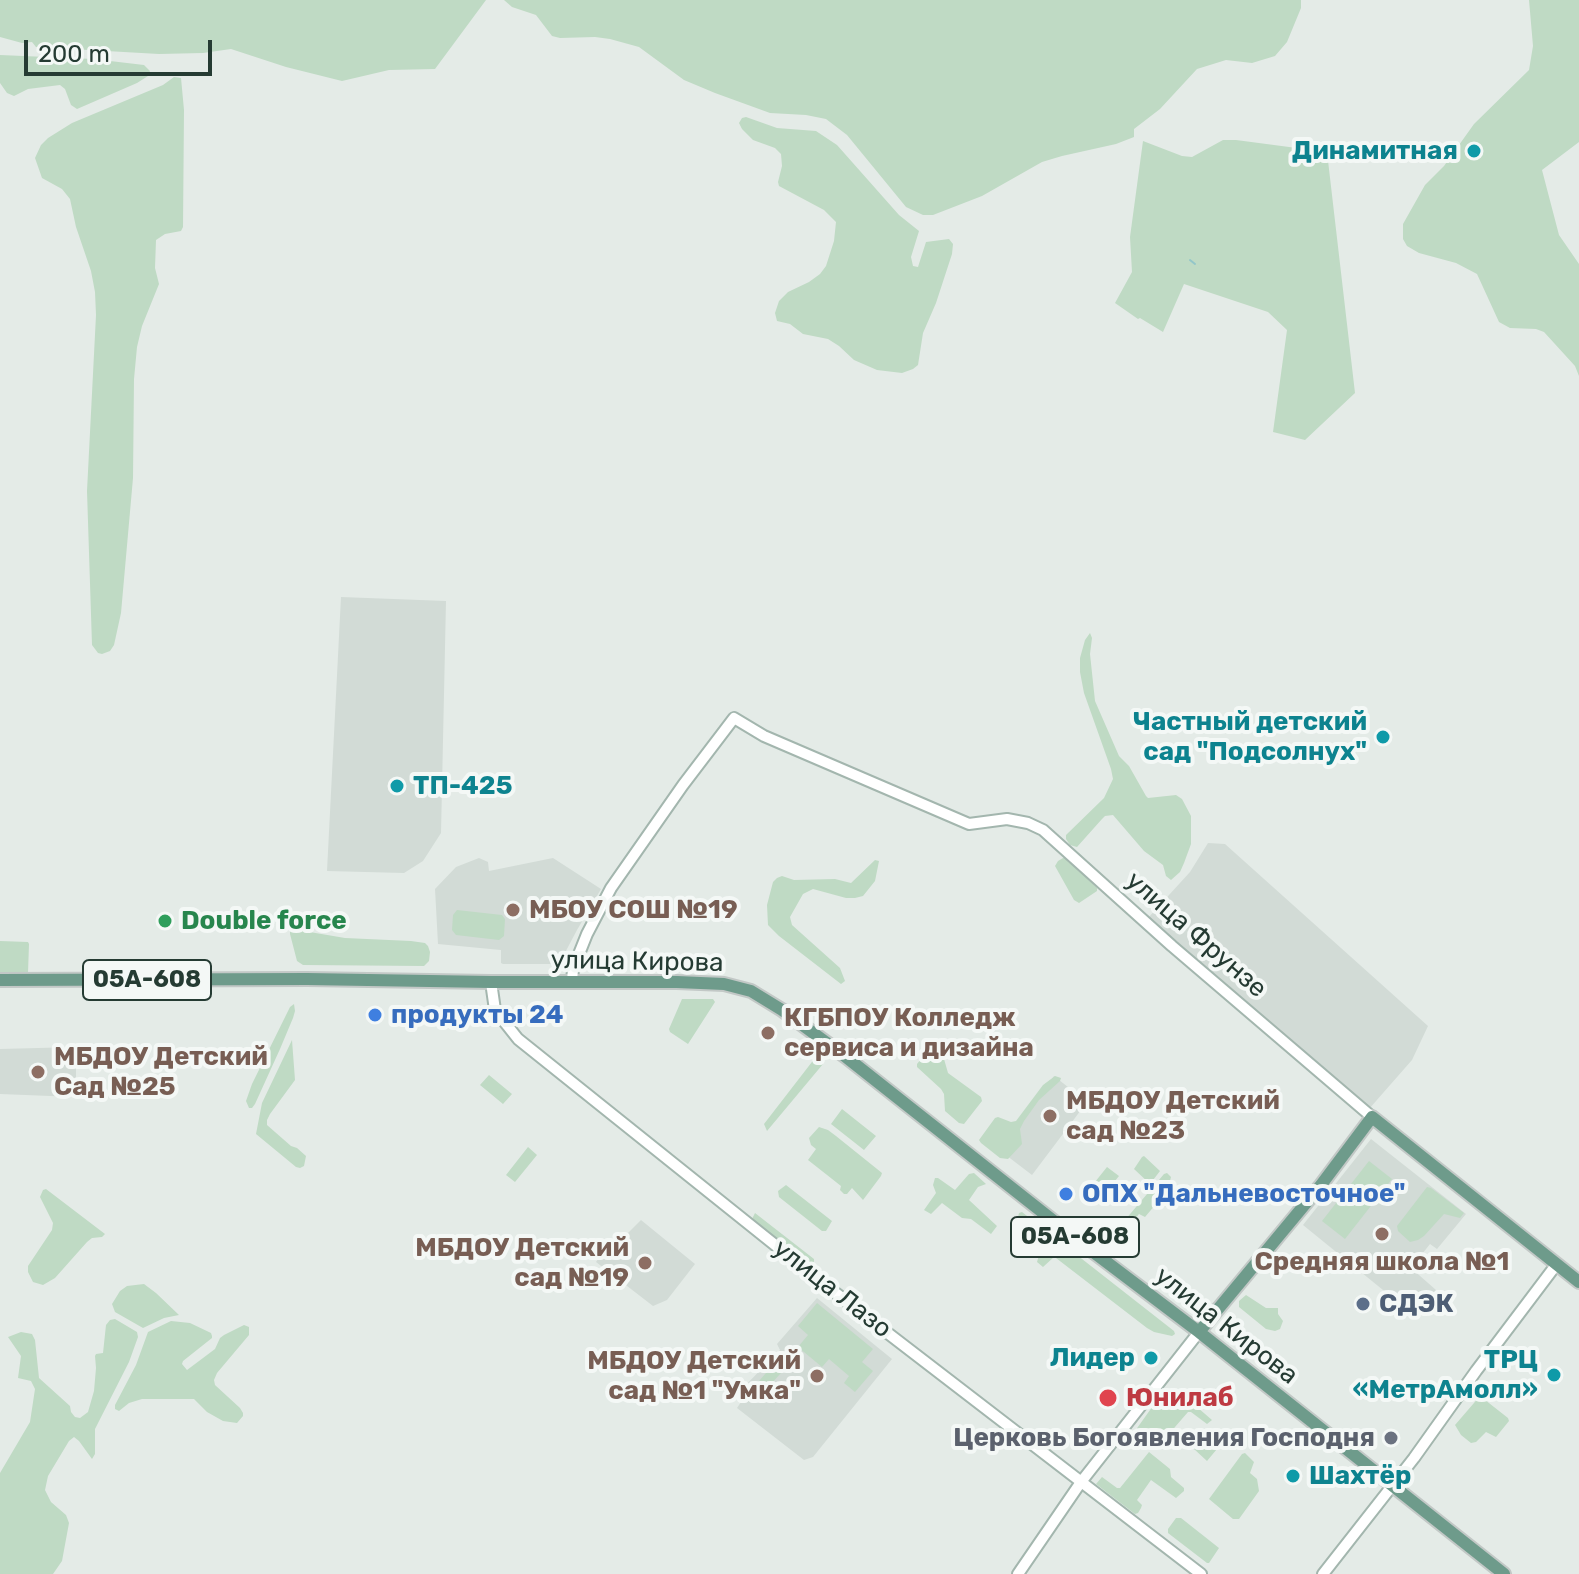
<!DOCTYPE html>
<meta charset="utf-8">
<style>
body{margin:0}
#map{position:relative;width:1579px;height:1574px;overflow:hidden;background:#e4ebe7;font-family:Rubik,sans-serif}
canvas{display:block}
.scale{position:absolute;left:24px;top:40px;width:188px;height:36px;box-sizing:border-box;border:4px solid #253b33;border-top:0;padding-left:10px;font-size:24px;line-height:28px;white-space:nowrap;color:#253b33;-webkit-text-stroke:6px #f4f8f6;paint-order:stroke}
</style>
<div id="map">
<canvas width="1579" height="1574"></canvas>
<div class="scale">200 m</div>
</div>
<script>
const c = document.querySelector('canvas').getContext('2d');
c.lineJoin = 'round';
function fill(path, color) { c.fillStyle = color; c.fill(path, 'evenodd'); }
const poly = rows => new Path2D(rows.map(r => 'M' + r).join(''));
function stroke(path, color, width, dash) { c.strokeStyle = color; c.lineWidth = width; c.lineCap = dash ? 'butt' : 'round'; c.setLineDash(dash || []); c.stroke(path); }
function drawText(font, color, halo, rows, align = 'center') {
  c.font = font + ' Rubik,sans-serif'; c.lineWidth = 8; c.setLineDash([]); c.textBaseline = 'middle'; c.strokeStyle = halo; c.fillStyle = color; for (const [text, x, y, turn = 0] of rows) {
    c.save(); c.translate(x, y); c.rotate((+turn || 0) * Math.PI / 180); c.textAlign = isNaN(turn) ? turn : align; if (halo) c.strokeText(text, 0, 0); c.fillText(text, 0, 0); c.restore();
  }
}
fill(poly([
 [341,597,446,601,441,833,423,861,404,873,327,871],
 [1208,843,1225,844,1428,1026,1412,1060,1369,1109,1148,918,1190,872],
 [479,858,488,862,489,871,553,858,601,889,577,930,559,964,503,964,501,963,501,950,438,944,435,889,456,867],
 [76,1047,76,1097,0,1094,0,1049],
 [1054,1076,1087,1102,1032,1175,998,1149],
 [1371,1139,1466,1214,1437,1249,1430,1244,1411,1268,1436,1290,1415,1316,1303,1225],
 [641,1220,695,1264,667,1300,653,1306,596,1262,614,1236,622,1239],
 [817,1298,892,1359,813,1457,804,1460,737,1408,743,1399,738,1393,780,1350,777,1344]
]), '#d2dbd6');
fill(poly([
 [0,0,486,0,435,69,389,70,342,81,286,67,231,49,203,53,159,54,36,47,32,42,22,43,0,37],
 [504,0,1301,0,1301,8,1287,42,1275,56,1252,63,1226,60,1197,69,1160,109,1134,129,1134,137,1116,144,1062,156,1042,162,982,196,933,215,923,215,906,207,847,135,826,119,806,115,770,113,715,93,684,80,639,47,610,39,595,37,560,38,552,36,536,15,512,7],
 [1529,0,1579,0,1579,142,1542,170,1559,235,1579,264,1579,376,1575,366,1544,332,1536,329,1510,328,1499,322,1477,274,1456,263,1419,253,1407,246,1403,239,1403,224,1425,185,1444,166,1474,124,1529,70,1533,46],
 [0,55,93,59,144,65,150,71,148,76,137,83,77,109,71,105,65,89,60,85,28,89,14,96,7,93,0,83],
 [174,77,181,78,184,110,183,227,181,231,165,234,156,240,155,268,159,284,142,326,137,347,134,379,133,478,121,613,114,645,110,651,102,654,98,653,92,645,87,491,96,315,95,292,91,271,76,227,70,199,62,189,42,178,35,158,41,145,48,138,72,123,163,85],
 [746,117,777,128,816,131,837,145,899,215,919,231,911,257,913,266,918,267,926,242,949,239,953,244,952,254,936,303,923,333,918,365,913,369,902,373,877,370,854,360,839,346,828,339,803,334,790,324,777,321,775,313,779,301,788,292,809,282,820,274,826,266,834,241,836,222,824,210,779,186,778,182,782,166,781,154,775,148,753,140,742,129,739,123,742,118],
 [1223,140,1236,140,1327,152,1355,393,1305,440,1273,432,1287,330,1268,312,1184,284,1163,332,1140,318,1138,319,1115,303,1132,272,1130,237,1143,141,1182,156,1192,157],
 [1090,633,1092,638,1090,654,1095,701,1119,756,1129,766,1146,796,1148,798,1176,795,1182,799,1191,816,1191,844,1184,863,1180,872,1171,880,1166,876,1163,865,1144,851,1113,815,1105,816,1102,819,1077,847,1070,845,1066,839,1066,835,1104,798,1113,779,1111,769,1084,693,1080,672,1080,658,1085,640],
 [1063,858,1067,858,1097,888,1097,891,1079,903,1074,900,1055,866,1058,861],
 [875,860,879,861,875,881,863,896,855,898,846,898,813,889,803,894,790,917,792,925,840,968,845,981,841,984,779,936,768,925,767,905,773,882,777,878,782,876,794,880,835,879,851,883],
 [457,910,502,915,505,919,504,936,499,940,456,935,452,930,453,915],
 [292,929,345,938,411,941,425,943,428,946,430,952,429,961,424,966,303,965,297,961,290,934,290,931],
 [0,941,28,942,29,944,28,973,0,975],
 [682,999,713,999,715,1002,688,1044,670,1032,669,1029],
 [294,1004,295,1011,293,1018,280,1049,255,1104,252,1108,249,1108,246,1101,252,1084,290,1007],
 [937,1039,940,1039,946,1046,944,1059,948,1073,981,1097,982,1101,964,1124,959,1123,945,1111,944,1094,941,1089,917,1067,917,1064],
 [292,1040,295,1080,270,1114,267,1120,267,1125,291,1146,297,1148,306,1156,304,1166,300,1168,296,1167,256,1134,262,1103],
 [815,1058,820,1059,823,1064,767,1131,764,1124],
 [489,1075,512,1094,503,1104,480,1085],
 [1055,1076,1061,1078,1060,1081,1039,1100,1024,1121,1020,1129,1022,1144,1008,1159,1000,1158,981,1143,979,1140,995,1118,998,1117,1011,1122,1016,1121,1043,1085],
 [842,1109,876,1136,864,1150,831,1124],
 [819,1127,828,1130,836,1136,882,1173,881,1176,863,1200,852,1188,847,1194,844,1194,840,1190,841,1186,808,1160,816,1149,811,1145,809,1138],
 [528,1147,537,1155,515,1182,506,1175],
 [1144,1156,1160,1171,1150,1184,1134,1169,1142,1157],
 [1369,1161,1392,1179,1345,1239,1322,1221],
 [1107,1167,1119,1176,1099,1201,1087,1192],
 [974,1173,986,1184,978,1187,969,1200,997,1226,991,1234,971,1219,962,1218,942,1203,931,1214,924,1210,936,1193,933,1185,935,1178,938,1178,955,1190,969,1174],
 [1167,1173,1171,1177,1170,1181,1156,1199,1156,1204,1145,1217,1139,1214,1123,1233,1121,1230,1125,1220,1164,1174],
 [786,1185,832,1221,826,1231,822,1231,779,1197,778,1191],
 [1427,1187,1431,1188,1464,1213,1460,1218,1444,1214,1424,1236,1418,1240,1410,1242,1398,1231,1397,1226],
 [46,1189,105,1234,102,1237,92,1238,87,1242,55,1278,43,1285,33,1282,28,1272,28,1266,52,1230,53,1223,40,1197,43,1190],
 [1022,1212,1174,1331,1175,1334,1172,1336,1154,1332,1147,1328,1056,1258,1054,1257,1043,1267,1037,1262,1042,1245,1040,1236,1018,1217,1019,1213],
 [755,1213,814,1259,814,1262,808,1266,754,1222,752,1219],
 [144,1284,156,1293,179,1315,164,1318,143,1328,115,1312,112,1304,120,1291,127,1286],
 [1246,1295,1266,1308,1278,1308,1278,1314,1283,1321,1280,1329,1275,1331,1266,1329,1239,1307,1239,1301],
 [817,1303,873,1349,862,1362,873,1371,855,1392,844,1383,849,1376,829,1359,822,1367,798,1347,808,1335,798,1326],
 [115,1319,137,1332,138,1337,129,1362,95,1429,95,1454,92,1459,79,1441,74,1437,69,1441,48,1476,45,1490,51,1502,66,1515,69,1523,62,1561,53,1574,0,1574,0,1473,30,1422,35,1389,31,1381,18,1378,21,1356,8,1337,21,1332,32,1334,35,1340,39,1378,70,1406,71,1412,75,1417,80,1418,88,1412,94,1391,96,1368,95,1356,96,1354,103,1353,106,1325,110,1320],
 [171,1321,190,1323,211,1333,212,1336,212,1338,183,1361,182,1364,187,1370,215,1349,220,1338,224,1335,244,1325,249,1327,249,1335,217,1373,214,1380,215,1385,240,1408,243,1413,243,1416,237,1423,223,1421,207,1412,194,1399,142,1399,129,1403,119,1411,115,1409,115,1405,136,1365,148,1332],
 [780,1357,789,1364,762,1394,759,1395,752,1389],
 [1480,1396,1508,1418,1509,1421,1496,1437,1486,1432,1476,1442,1471,1443,1461,1435,1455,1425],
 [1162,1399,1178,1409,1190,1401,1212,1420,1207,1424,1191,1412,1188,1412,1162,1442,1155,1447,1152,1447,1135,1431,1155,1403],
 [1208,1431,1222,1443,1207,1461,1194,1449],
 [1149,1452,1170,1469,1171,1477,1184,1488,1184,1491,1176,1498,1151,1480,1137,1500,1142,1505,1141,1508,1138,1513,1135,1514,1096,1484,1102,1477,1117,1488,1120,1488],
 [1245,1453,1254,1462,1250,1473,1257,1479,1259,1491,1239,1519,1233,1519,1209,1499,1242,1454],
 [1176,1518,1181,1518,1219,1548,1209,1563,1207,1563,1168,1533,1168,1529]
]), '#bfdac4');
stroke(poly([
 [1190,260,1195,264]
]), '#93c6c9', 2);
const secondary = poly([
 [572,981,573,969,587,934,611,888,683,785,734,718,764,736,969,824,1007,819,1028,823,1043,830,1172,946,1372,1117],
 [491,982,495,1010,518,1039,820,1281,1201,1574],
 [1018,1574,1081,1482,1199,1332],
 [1323,1574,1414,1458,1476,1371,1556,1265]
]);
const primary = poly([
 [0,980,307,979,491,982,677,982,724,984,751,991,782,1010,846,1057,1084,1245,1199,1332,1504,1574],
 [1199,1332,1321,1185,1372,1117,1579,1282]
]);
stroke(secondary, '#a3b6ae', 14);
stroke(primary, '#c2c8c6', 16);
stroke(secondary, '#fff', 10);
stroke(primary, '#6e9b8b', 12);
for (const [x, y, r, color] of [
 [1474,151,8,"#0f9aa8"],
 [1383,737,8,"#0f9aa8"],
 [397,786,8,"#0f9aa8"],
 [513,910,8,"#8d6e63"],
 [165,921,8,"#2e9e5b"],
 [375,1015,8,"#3f7fe0"],
 [768,1033,8,"#8d6e63"],
 [38,1072,8,"#8d6e63"],
 [1050,1116,8,"#8d6e63"],
 [1066,1194,8,"#3f7fe0"],
 [1382,1234,8,"#8d6e63"],
 [645,1263,8,"#8d6e63"],
 [1363,1304,8,"#5c6f8a"],
 [1151,1358,8,"#0f9aa8"],
 [1554,1375,8,"#0f9aa8"],
 [817,1376,8,"#8d6e63"],
 [1108,1398,10,"#e0444e"],
 [1391,1438,8,"#6b7280"],
 [1293,1476,8,"#0f9aa8"]
]) { const dot = new Path2D(); dot.arc(x, y, r, 0, 2 * Math.PI); c.fillStyle = color; c.fill(dot); stroke(dot, '#f4f8f6', 3); }
for (const [x, y, w] of [
 [147,980,128],
 [1075,1237,128]
]) { const box = new Path2D(); box.roundRect(x - w / 2, y - 20, w, 40, 6); c.fillStyle = '#f4f8f6'; c.fill(box); stroke(box, '#253b33', 2); }
drawText('bold 24px', '#253b33', null, [
 ["05А-608",147,980],
 ["05А-608",1075,1237]
]);
drawText('bold 26px', '#0d838f', '#f4f8f6', [
 ["Динамитная",1458,151],
 ["Частный детский",1367,722],
 ["сад \"Подсолнух\"",1367,752],
 ["ТП-425",413,786,"left"],
 ["Лидер",1135,1358],
 ["ТРЦ",1538,1360],
 ["«МетрАмолл»",1538,1390],
 ["Шахтёр",1309,1476,"left"]
], 'right');
drawText('bold 26px', '#785e54', '#f4f8f6', [
 ["МБОУ СОШ №19",529,910],
 ["КГБПОУ Колледж",784,1018],
 ["сервиса и дизайна",784,1048],
 ["МБДОУ Детский",54,1057],
 ["Сад №25",54,1087],
 ["МБДОУ Детский",1066,1101],
 ["сад №23",1066,1131],
 ["МБДОУ Детский",629,1248,"right"],
 ["сад №19",629,1278,"right"],
 ["Средняя школа №1",1382,1262,"center"],
 ["МБДОУ Детский",801,1361,"right"],
 ["сад №1 \"Умка\"",801,1391,"right"]
], 'left');
drawText('bold 26px', '#27864d', '#f4f8f6', [
 ["Double force",181,921]
], 'left');
drawText('26px', '#253b33', '#f4f8f6', [
 ["улица Фрунзе",1196,935,41],
 ["улица Кирова",637,962,1],
 ["улица Лазо",832,1289,38],
 ["улица Кирова",1226,1326,38]
]);
drawText('bold 26px', '#366cbe', '#f4f8f6', [
 ["продукты 24",391,1015],
 ["ОПХ \"Дальневосточное\"",1082,1194]
], 'left');
drawText('bold 26px', '#4e5e75', '#f4f8f6', [
 ["СДЭК",1379,1304]
], 'left');
drawText('bold 26px', '#be3a42', '#f4f8f6', [
 ["Юнилаб",1126,1398]
], 'left');
drawText('bold 26px', '#5b616d', '#f4f8f6', [
 ["Церковь Богоявления Господня",1375,1438]
], 'right');
</script>
